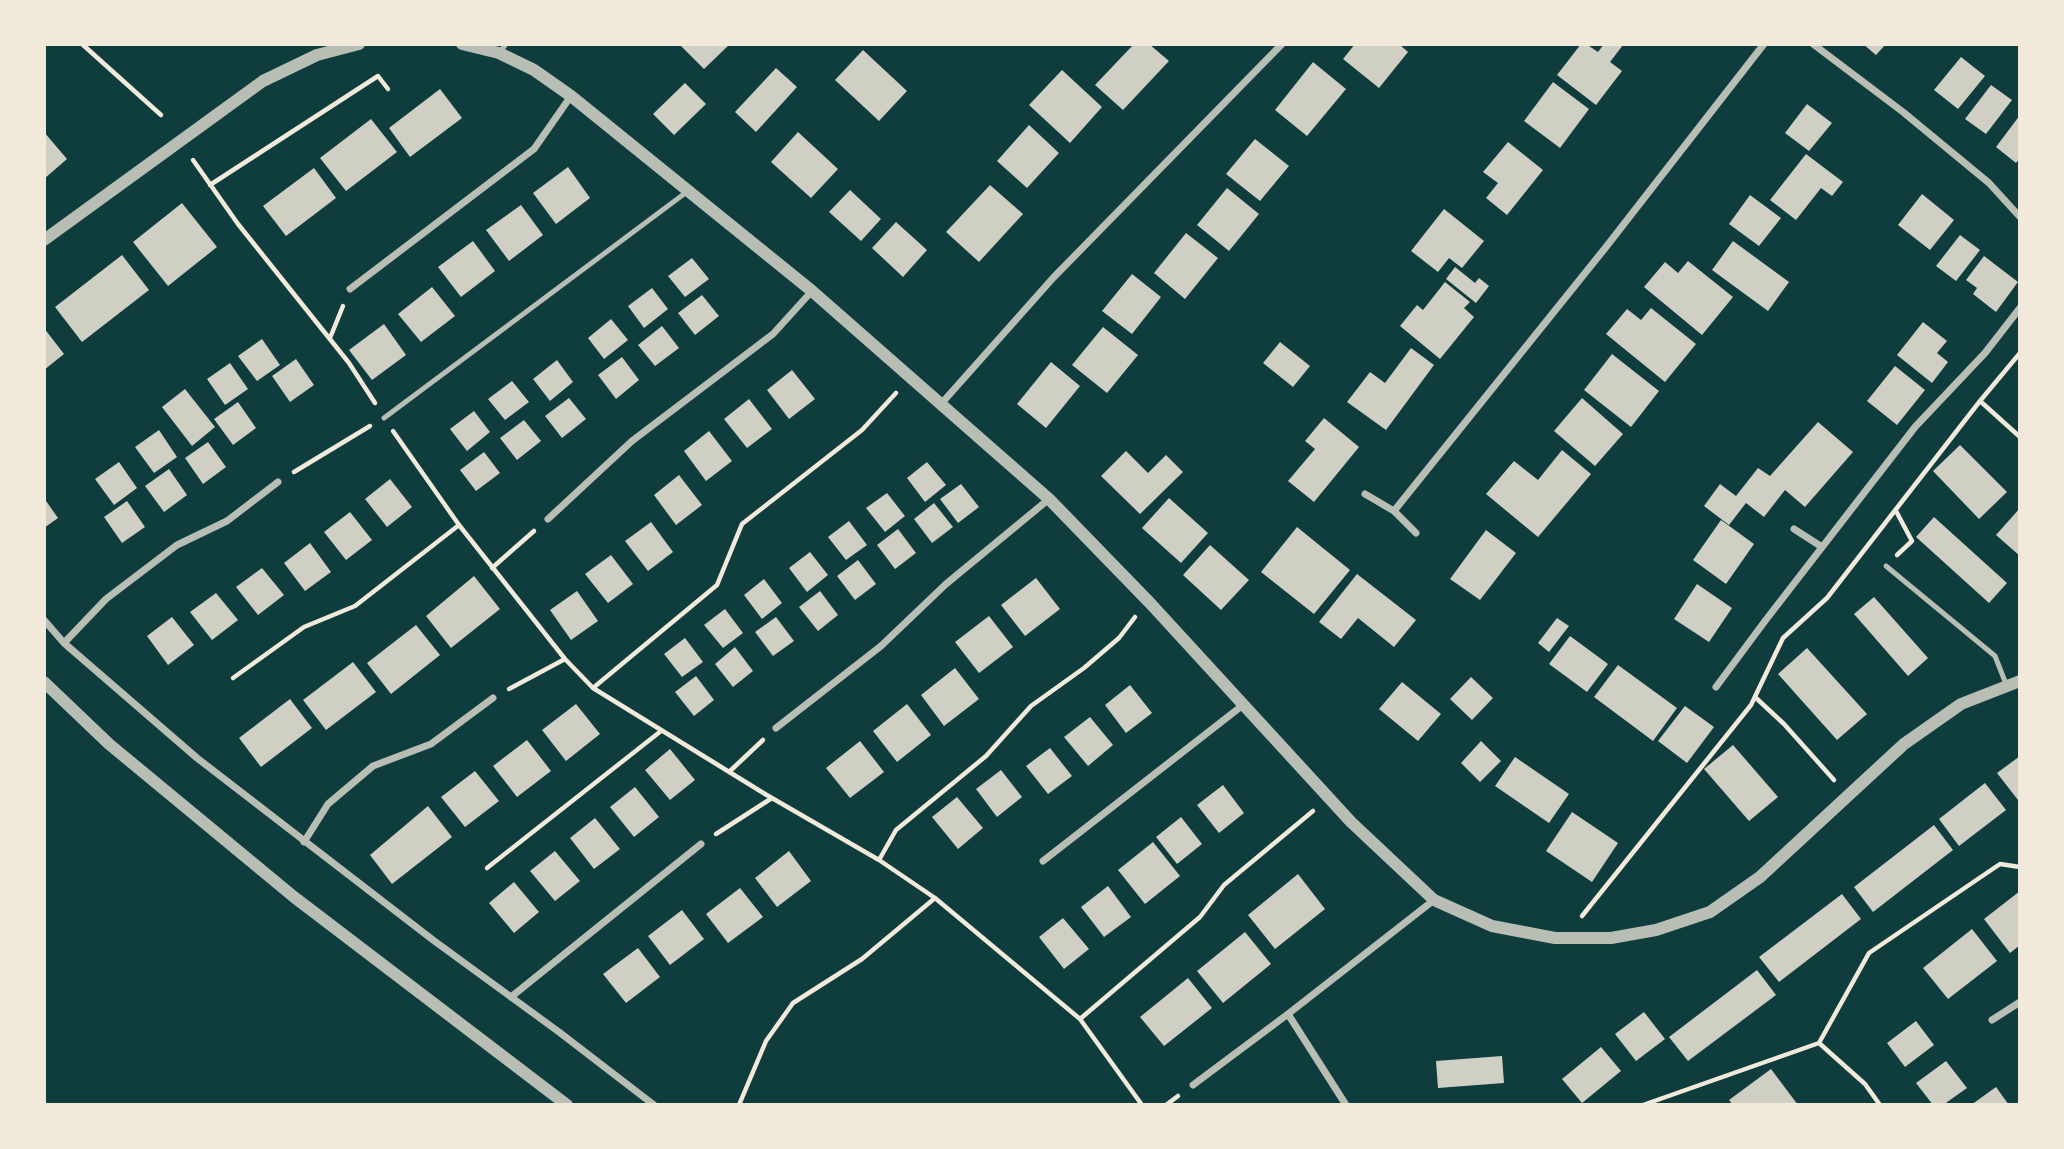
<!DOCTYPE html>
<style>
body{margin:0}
#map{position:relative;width:2064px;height:1149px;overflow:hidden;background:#0f3d3e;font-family:Jost,sans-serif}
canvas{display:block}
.frame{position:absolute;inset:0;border:46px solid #f1e9da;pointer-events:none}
</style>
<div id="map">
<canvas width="2064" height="1149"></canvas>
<div class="frame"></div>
</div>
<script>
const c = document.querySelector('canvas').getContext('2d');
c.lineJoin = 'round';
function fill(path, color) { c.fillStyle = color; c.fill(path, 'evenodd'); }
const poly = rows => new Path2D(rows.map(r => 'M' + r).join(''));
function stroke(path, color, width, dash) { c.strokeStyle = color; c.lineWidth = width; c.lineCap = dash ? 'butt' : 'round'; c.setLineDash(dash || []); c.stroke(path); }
fill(poly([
 [679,44,730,44,704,69],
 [1134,44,1149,44,1169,61,1123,110,1095,85],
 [1355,44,1399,44,1408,52,1379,88,1343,59],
 [1581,44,1586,44,1598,52,1604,44,1623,45,1610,62,1622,71,1596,105,1557,75],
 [1863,44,1886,44,1876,55],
 [863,50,907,91,879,121,835,80],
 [1961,57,1985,76,1958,109,1934,90],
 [1313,62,1346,89,1307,136,1275,110],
 [776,68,797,87,756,132,735,112],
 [1062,70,1102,107,1070,143,1029,105],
 [1553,82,1589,109,1560,148,1524,121],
 [685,83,706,104,674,135,653,114],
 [1991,85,2012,100,1986,134,1965,119],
 [440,89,462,118,410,157,389,128],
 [1807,104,1832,123,1809,151,1785,133],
 [2020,115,2020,158,2016,163,1996,147],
 [371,119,397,152,346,191,320,158],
 [1029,125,1059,153,1027,188,997,161],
 [44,132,67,159,44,179],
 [798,132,838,169,811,198,771,162],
 [1255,139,1289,166,1260,201,1226,174],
 [1508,142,1543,170,1507,215,1486,198,1498,183,1483,172],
 [1806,154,1843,182,1832,196,1821,188,1796,220,1770,200],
 [568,167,590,198,556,224,533,193],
 [314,168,336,198,286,236,263,206],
 [990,185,1023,214,979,262,946,232],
 [1227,188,1259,214,1229,251,1197,225],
 [850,190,881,219,861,241,829,212],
 [1922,194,1954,220,1930,250,1898,225],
 [1750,195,1781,218,1759,246,1729,224],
 [182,203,217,247,168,286,133,242],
 [521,205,543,235,509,261,486,230],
 [1444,209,1484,241,1462,268,1449,258,1438,272,1411,251],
 [896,222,927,250,903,277,872,248],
 [1186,233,1218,258,1185,299,1154,273],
 [1960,235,1980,250,1956,281,1936,266],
 [473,241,495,271,461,297,438,267],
 [1733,241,1789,282,1768,311,1712,270],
 [122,255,149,290,82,342,55,307],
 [1984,256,2018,282,1996,312,1973,294,1977,288,1966,280],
 [692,258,709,279,685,297,668,276],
 [1688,261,1733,297,1702,335,1644,287,1665,262,1678,273],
 [1455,267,1475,283,1479,278,1489,286,1476,303,1446,279],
 [1132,274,1161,297,1132,334,1102,311],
 [1445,282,1470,302,1464,308,1474,317,1440,359,1400,326,1417,305,1423,310],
 [432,287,455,316,421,342,398,314],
 [652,288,668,309,644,328,628,306],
 [702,295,719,316,695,335,678,313],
 [1651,308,1696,344,1665,382,1606,334,1627,309,1641,320],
 [611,319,628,340,604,359,588,338],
 [1923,322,1947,341,1937,353,1948,362,1932,383,1897,355],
 [384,324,406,355,372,380,349,350],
 [662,326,679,348,655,366,638,345],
 [1103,327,1138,355,1107,393,1072,365],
 [44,328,64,354,44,370],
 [262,339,280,365,257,381,238,356],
 [1280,342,1310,366,1293,387,1263,363],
 [1411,348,1434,365,1386,430,1347,402,1370,372,1385,383],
 [1612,354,1659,391,1631,427,1584,390],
 [622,357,639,380,616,399,598,375],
 [296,359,314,385,290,402,272,376],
 [557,360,573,382,550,401,533,379],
 [1051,362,1080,386,1046,428,1017,404],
 [230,363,248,389,225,405,207,379],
 [1895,366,1925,390,1897,425,1867,401],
 [792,370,815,399,789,419,767,390],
 [512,381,529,402,505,420,488,399],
 [185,389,215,427,192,446,162,407],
 [569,398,586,419,562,438,545,416],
 [1582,398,1623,434,1595,466,1554,431],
 [749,399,772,429,747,448,724,419],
 [238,402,256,428,233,445,214,419],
 [474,411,490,432,467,451,450,429],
 [1324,418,1359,447,1314,502,1288,481,1315,449,1305,441],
 [524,420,541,441,517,460,500,438],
 [1818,422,1853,452,1805,507,1785,490,1764,517,1746,503,1729,525,1704,506,1720,484,1736,496,1758,468,1770,476],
 [159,430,177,457,154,473,135,447],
 [709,431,732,461,706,481,684,451],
 [208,442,226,467,203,484,185,458],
 [1960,445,2007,492,1979,519,1933,471],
 [1562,450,1591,474,1538,537,1486,494,1514,461,1538,480],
 [1126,451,1148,473,1166,455,1183,472,1140,514,1101,476],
 [484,452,500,473,476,491,460,470],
 [119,462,137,488,114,505,95,479],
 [927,462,946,485,925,502,907,478],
 [169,469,187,495,164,512,145,486],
 [679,475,702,505,676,525,654,495],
 [390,479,412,507,387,527,365,499],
 [961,484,979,507,958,523,940,499],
 [887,493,905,516,885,532,866,508],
 [44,498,58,518,44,528],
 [1169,498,1208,533,1181,563,1142,528],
 [127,501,145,527,122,543,104,517],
 [934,503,953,527,932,543,914,519],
 [2020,508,2020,556,1996,535],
 [350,512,372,540,346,560,324,532],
 [1934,517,2007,583,1989,603,1916,537],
 [1721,520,1754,544,1726,584,1693,560],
 [849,521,867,545,846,560,828,537],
 [651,522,673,552,648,571,625,541],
 [1297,527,1350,570,1314,614,1261,572],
 [898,529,916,553,895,569,877,545],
 [1486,530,1516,553,1480,600,1450,579],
 [310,543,331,572,305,591,284,563],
 [1210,545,1249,580,1221,610,1183,575],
 [810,552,828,575,807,592,789,568],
 [611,555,633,584,608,603,585,574],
 [858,560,876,584,855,600,837,576],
 [262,568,284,595,258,615,236,587],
 [1357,574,1416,620,1394,647,1358,618,1341,639,1319,622],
 [474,576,500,609,451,648,426,616],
 [1036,578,1060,609,1025,636,1001,605],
 [764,579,782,603,762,619,744,595],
 [1697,584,1732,608,1709,642,1674,619],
 [577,591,598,621,571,640,550,610],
 [820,591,838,615,818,631,799,607],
 [216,593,238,620,212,640,190,612],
 [1874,597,1928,658,1908,676,1854,614],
 [725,609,743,633,723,648,704,625],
 [989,616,1013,647,979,673,955,642],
 [172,617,194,645,168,665,147,636],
 [776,617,794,641,773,656,755,632],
 [1557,618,1569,626,1549,652,1538,643],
 [416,625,440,655,391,694,367,663],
 [1570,636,1608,664,1587,692,1549,664],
 [685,638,703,662,682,677,664,654],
 [735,647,753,671,733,687,715,664],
 [1807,648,1867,714,1837,740,1778,674],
 [353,662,376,692,326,730,303,700],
 [1618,665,1677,708,1653,741,1594,697],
 [955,668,979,699,944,726,921,695],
 [696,676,714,700,694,716,675,692],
 [1471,677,1493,698,1472,720,1450,699],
 [1402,682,1441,714,1418,741,1379,709],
 [1130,685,1152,713,1126,733,1105,705],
 [290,699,312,728,261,767,239,738],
 [576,704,600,734,566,761,542,730],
 [907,704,931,735,897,762,873,731],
 [1685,706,1714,727,1687,763,1658,741],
 [1090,717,1113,745,1088,766,1064,737],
 [527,740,551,771,517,797,493,766],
 [860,741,884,772,850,798,826,768],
 [1481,741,1501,761,1480,782,1461,763],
 [1733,745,1778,797,1749,821,1704,769],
 [1050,748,1072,776,1048,794,1026,766],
 [670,749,695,780,670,800,645,770],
 [2020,756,2020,798,2018,800,1997,773],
 [1515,757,1569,794,1549,823,1495,786],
 [1001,770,1022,797,997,817,976,789],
 [475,771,499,801,465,827,441,797],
 [1985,783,2006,810,1959,846,1939,819],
 [1223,785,1244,813,1219,833,1197,805],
 [635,787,659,817,634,837,610,807],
 [957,797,983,828,958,849,932,817],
 [428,806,452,837,392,884,370,855],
 [1572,812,1618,843,1592,882,1546,851],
 [1181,817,1202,844,1177,864,1156,837],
 [595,818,620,849,594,869,570,838],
 [1934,825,1953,850,1873,912,1854,887],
 [1153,842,1180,876,1145,904,1118,870],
 [555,851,580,881,555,901,530,871],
 [789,851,811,881,777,907,755,878],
 [1298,874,1325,909,1275,949,1248,915],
 [514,882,539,912,514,933,489,903],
 [1108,886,1131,917,1104,937,1081,907],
 [740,888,763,917,728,943,706,914],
 [2020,891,2020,945,2010,953,1984,919],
 [1842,894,1861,919,1779,982,1759,957],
 [682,910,704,939,670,965,648,936],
 [1063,918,1089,949,1064,969,1039,937],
 [1972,929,1997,961,1948,999,1923,968],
 [1245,932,1271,964,1223,1003,1197,971],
 [638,948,660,977,626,1003,603,974],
 [1757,970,1776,995,1688,1061,1669,1037],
 [1188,978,1212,1008,1164,1046,1140,1017],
 [1644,1012,1665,1039,1636,1061,1615,1034],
 [1916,1021,1934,1045,1905,1067,1887,1043],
 [1601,1047,1621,1071,1582,1103,1562,1079],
 [1502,1056,1504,1083,1438,1088,1436,1061],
 [1946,1061,1967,1088,1943,1105,1933,1105,1916,1083],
 [1771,1069,1798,1105,1733,1105,1729,1100],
 [1996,1087,2009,1105,1971,1105]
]), '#cfcfc3');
stroke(poly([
 [82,44,161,115],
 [193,160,238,224,349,363,375,403],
 [210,185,378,76,388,89],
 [330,338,343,306],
 [2020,353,1980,401,2020,437],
 [393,431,459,525,565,659,593,688,765,794,879,860,935,898,1080,1019,1142,1105],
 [294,472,370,426],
 [1896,511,1912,541,1897,555],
 [492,568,534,531],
 [233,678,304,627,355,606,459,525],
 [593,688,717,585,742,524,862,430,896,393],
 [509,689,565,659],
 [1755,697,1784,724,1834,780],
 [729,772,763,740],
 [716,834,772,798],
 [879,860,896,830,986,756,1031,706,1084,668,1119,638,1135,617],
 [487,868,661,731],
 [1582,916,1751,705,1783,638,1827,598,1980,401],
 [1080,1019,1200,917,1224,885,1313,811],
 [1819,1043,1865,1084,1880,1105],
 [739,1105,766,1041,793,1003,862,959,935,898],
 [1166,1105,1178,1096],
 [1643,1105,1819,1043,1869,953,2000,864,2020,867]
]), '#f1e9da', 4.5);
stroke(poly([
 [499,53,506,44],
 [384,418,688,191],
 [1886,566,1995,656,2006,684]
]), '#b8beb3', 5);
stroke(poly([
 [1813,44,1903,112,1989,183,2020,217],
 [350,289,534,149,571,96],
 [941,404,1053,278,1282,44],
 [1365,494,1394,511,1606,247,1764,44],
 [1394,511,1416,533],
 [548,519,632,441,773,334,812,291],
 [1794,529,1822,547],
 [44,620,64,643,197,758,433,940,559,1032,654,1105],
 [64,643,106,599,177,545,227,521,278,482],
 [1716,687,1765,621,1915,427,1985,353,2020,308],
 [776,728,881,646,946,584,1049,499],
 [304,842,328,804,373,766,431,744,493,698],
 [1043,861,1243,705],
 [511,997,701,844],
 [1288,1014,1346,1105],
 [1992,1020,2020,1002],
 [1193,1085,1288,1014,1434,900]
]), '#b8beb3', 7);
stroke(poly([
 [462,44,499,53,534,70,571,96,812,291,1049,499,1150,603,1351,822,1434,900,1492,926,1555,938,1611,938,1656,930,1710,912,1760,877,1904,744,1961,704,2020,681],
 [44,240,263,81,317,55,359,44],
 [44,682,109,744,294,897,567,1105]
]), '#b8beb3', 12);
</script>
